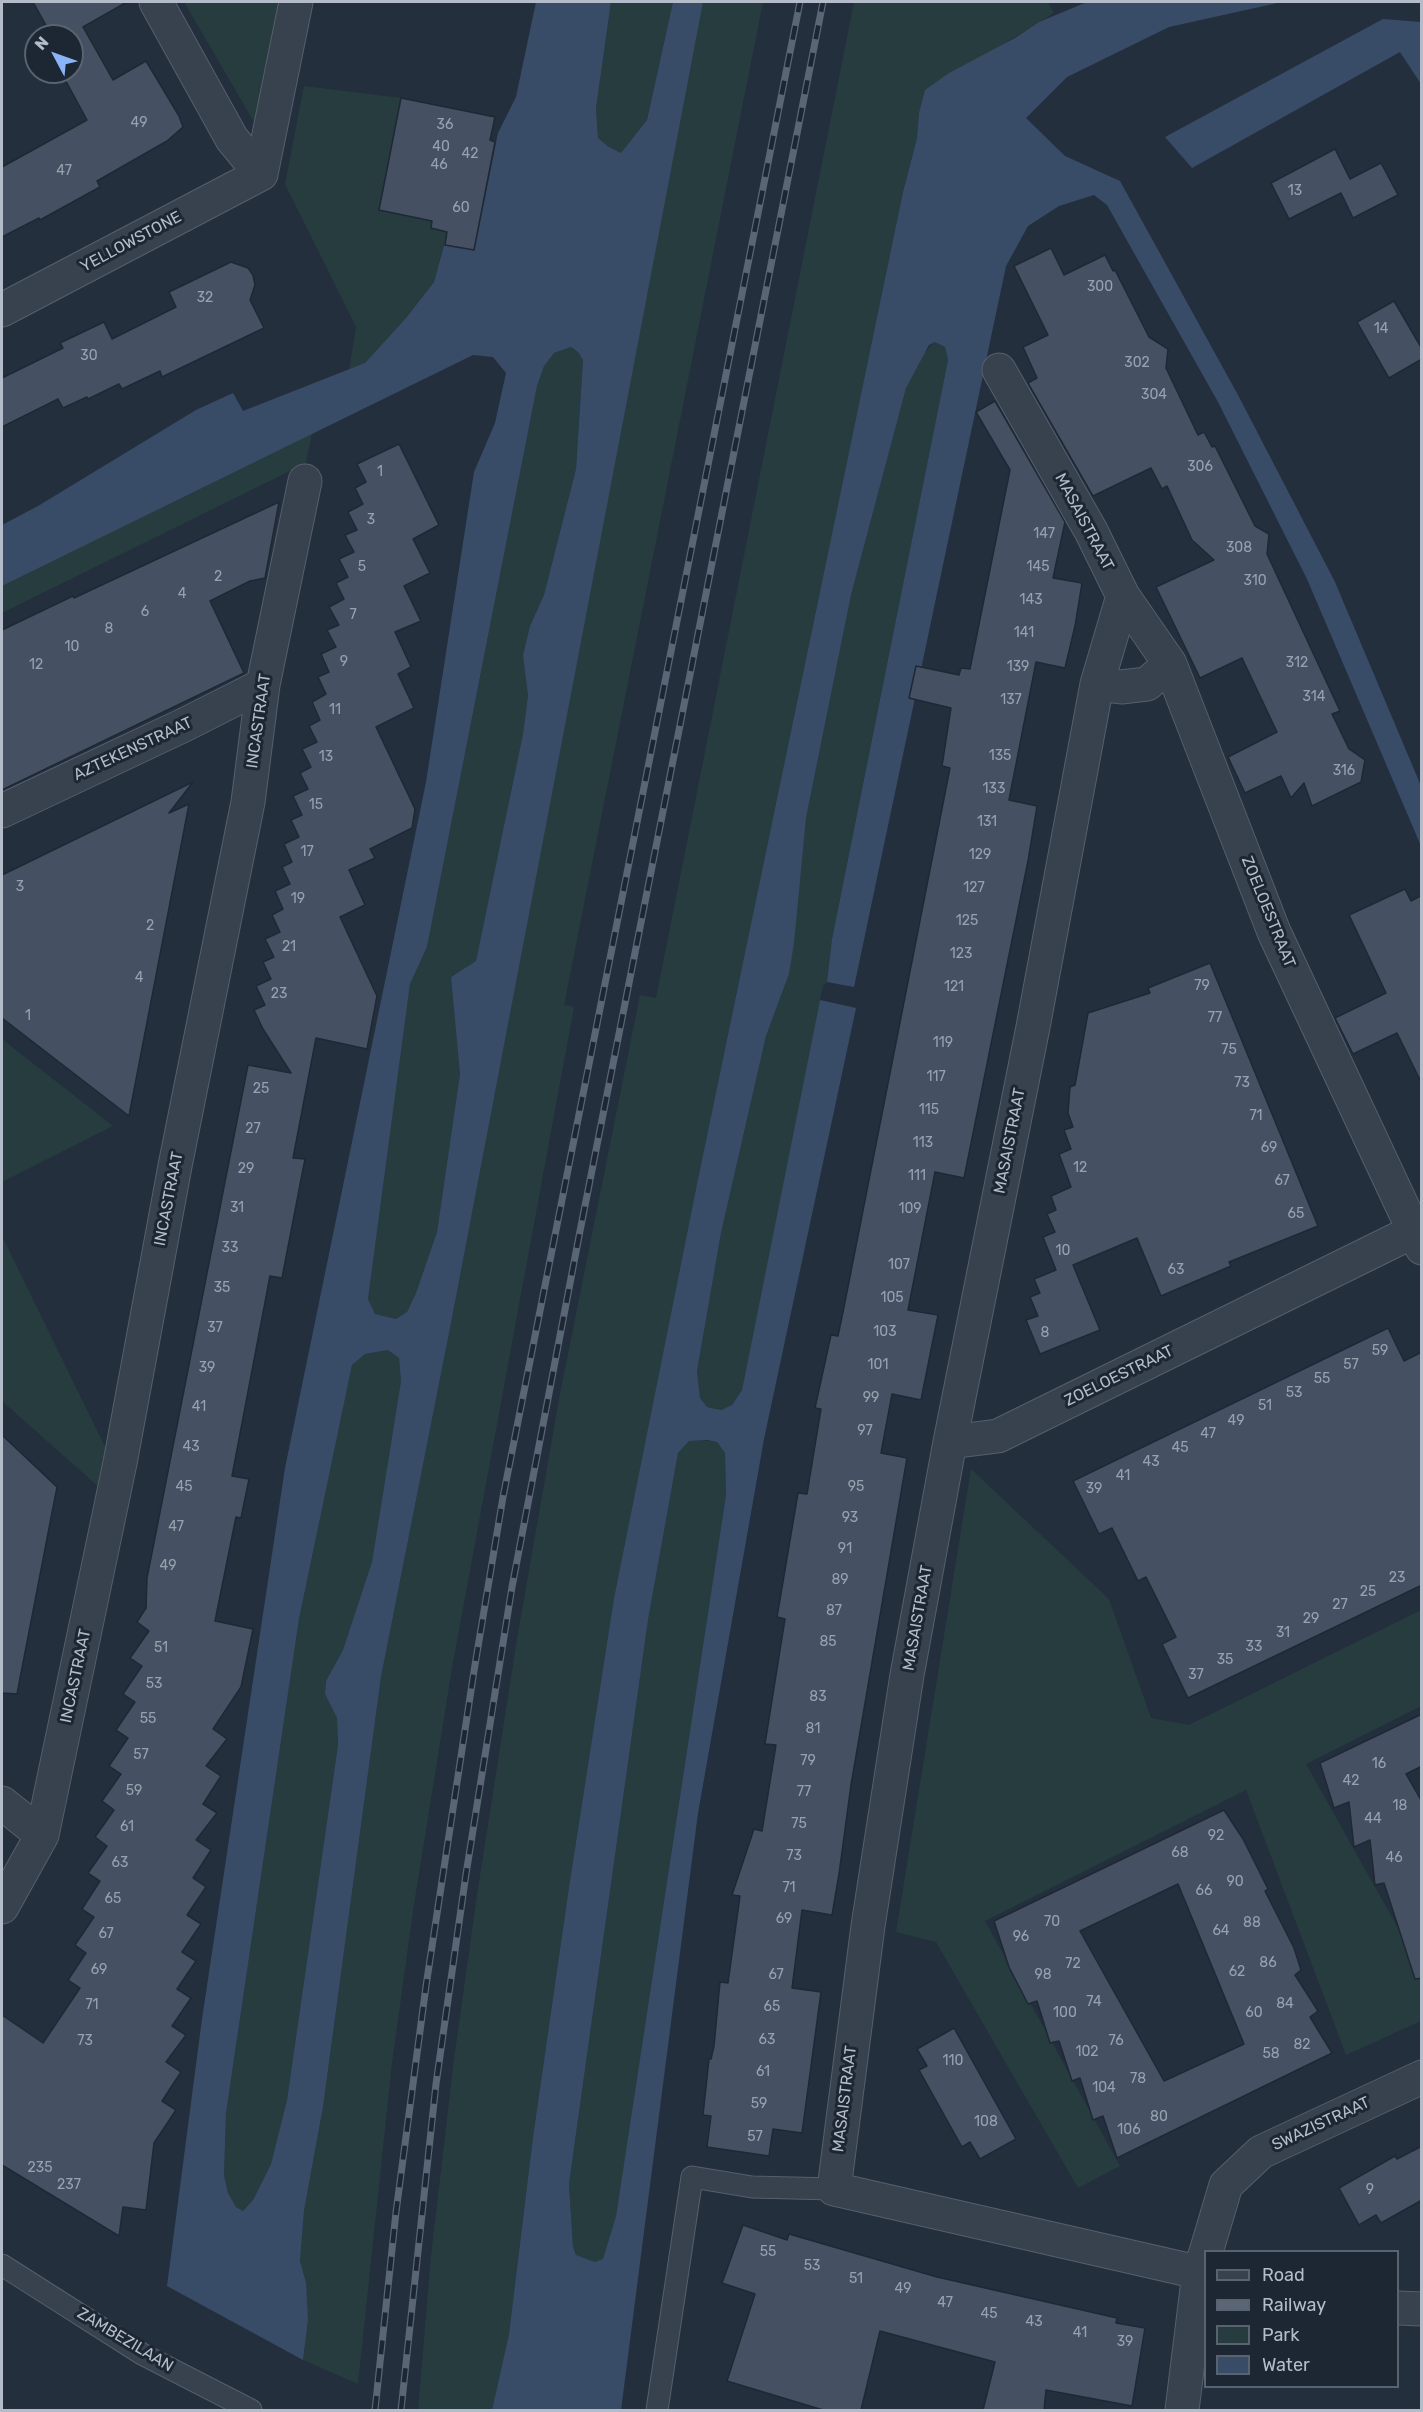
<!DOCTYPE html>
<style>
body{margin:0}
#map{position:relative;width:1423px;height:2412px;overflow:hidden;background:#242f3e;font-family:Rubik,sans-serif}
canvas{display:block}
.frame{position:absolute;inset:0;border:3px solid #b4bcc9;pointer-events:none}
.legend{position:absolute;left:1204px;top:2250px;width:195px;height:138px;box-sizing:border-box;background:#1d2633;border:2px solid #59626f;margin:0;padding:8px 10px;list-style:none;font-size:18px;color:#b4bcc9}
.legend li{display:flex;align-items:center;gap:12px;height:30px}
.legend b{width:30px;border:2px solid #59626f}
.north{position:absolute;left:24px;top:24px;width:60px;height:60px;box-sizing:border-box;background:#1d2633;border:2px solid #59626f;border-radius:50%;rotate:311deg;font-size:16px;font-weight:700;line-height:24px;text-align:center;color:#b4bcc9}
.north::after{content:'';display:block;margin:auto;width:21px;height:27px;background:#8ab4f8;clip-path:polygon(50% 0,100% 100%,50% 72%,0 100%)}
</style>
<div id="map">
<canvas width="1423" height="2412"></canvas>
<div class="frame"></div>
<ul class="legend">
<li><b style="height:8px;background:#38414e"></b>Road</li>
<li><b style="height:8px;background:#5a6575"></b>Railway</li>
<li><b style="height:16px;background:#263c3f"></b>Park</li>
<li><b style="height:16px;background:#394c67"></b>Water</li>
</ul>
<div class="north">N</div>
</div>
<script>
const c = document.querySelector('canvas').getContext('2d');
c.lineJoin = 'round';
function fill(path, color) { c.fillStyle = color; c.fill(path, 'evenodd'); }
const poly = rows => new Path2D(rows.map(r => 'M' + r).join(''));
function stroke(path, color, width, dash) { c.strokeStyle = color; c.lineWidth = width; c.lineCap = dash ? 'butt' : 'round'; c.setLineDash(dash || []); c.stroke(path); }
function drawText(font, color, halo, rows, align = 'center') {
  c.font = font + ' Rubik,sans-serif'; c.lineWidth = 6; c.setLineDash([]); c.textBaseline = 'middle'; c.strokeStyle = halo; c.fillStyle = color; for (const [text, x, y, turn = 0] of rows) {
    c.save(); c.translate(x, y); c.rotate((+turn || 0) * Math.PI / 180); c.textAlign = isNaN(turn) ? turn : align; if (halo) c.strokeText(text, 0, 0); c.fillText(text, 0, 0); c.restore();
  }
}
fill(poly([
 [184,2,283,2,257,127],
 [611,2,673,2,647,120,621,153,609,147,598,138,596,108],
 [702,2,763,2,564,1005,574,1007,452,1668,413,1911,392,2063,358,2384,303,2360,308,2320,300,2261,304,2211,323,2107,381,1677,451,1323],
 [854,2,1048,2,1054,13,992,51,919,113,917,138,903,192,698,1179,614,1598,569,1887,533,2137,509,2334,492,2410,418,2410,431,2256,454,2059,477,1895,517,1639,559,1399,640,995,656,998],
 [304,86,401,98,379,210,432,221,431,228,447,232,434,282,406,318,365,363,349,371,356,327,285,184],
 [935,342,945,347,948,360,832,939,827,982,823,986,820,1000,742,1390,732,1405,721,1410,707,1407,700,1398,697,1371,721,1233,766,1036,789,974,806,818,851,595,906,388,924,353],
 [571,347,578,352,583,360,576,469,544,595,530,626,523,655,528,696,523,734,476,961,451,977,460,1074,437,1232,416,1293,407,1312,396,1319,374,1314,368,1299,410,984,427,947,537,386,544,365,554,353],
 [312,433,305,467,300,466,2,613,2,586],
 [2,1039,113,1126,2,1182],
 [2,1236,108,1453,101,1489,2,1401],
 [388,1350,399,1358,401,1381,372,1563,343,1650,326,1681,325,1694,337,1718,338,1745,287,2100,271,2164,253,2200,243,2211,236,2207,228,2193,224,2175,226,2113,299,1619,352,1365,365,1354],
 [701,1440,717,1442,725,1453,726,1495,616,2216,603,2260,595,2262,576,2255,573,2247,569,2184,648,1620,678,1453,689,1441],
 [971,1469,1109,1599,1151,1718,1189,1725,1421,1610,1421,1706,1306,1764,1421,1969,1421,2021,1346,2055,1246,1790,985,1921,1120,2166,1078,2188,936,1942,896,1932]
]), '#263c3f');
fill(poly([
 [536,2,611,2,596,108,598,138,609,147,621,153,647,120,673,2,703,2,451,1323,381,1677,323,2107,304,2211,300,2261,306,2283,308,2320,303,2360,167,2286,202,2019,285,1468,426,782,474,472,495,423,506,373,493,357,473,355,2,586,2,525,38,506,196,410,233,393,243,411,365,363,406,318,434,282,449,227,478,232,498,133,516,97],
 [571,347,578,352,583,360,576,469,544,595,530,626,523,655,528,696,523,734,476,961,451,977,460,1074,437,1232,416,1293,407,1312,396,1319,375,1314,368,1299,410,984,427,947,537,386,544,366,554,353],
 [388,1350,399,1358,401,1381,372,1562,343,1650,326,1681,325,1694,337,1718,338,1745,287,2100,271,2164,253,2200,243,2211,236,2207,228,2193,224,2175,226,2113,299,1619,352,1365,365,1354],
 [1087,2,1282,2,1169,27,1067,77,1026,118,1065,156,1120,181,1238,395,1335,582,1421,786,1421,846,1307,579,1218,402,1107,205,1094,195,1059,206,1028,226,1006,266,854,987,827,982,832,939,948,360,945,347,935,342,929,345,906,388,851,595,806,818,794,943,789,974,766,1036,721,1233,697,1371,700,1398,707,1407,721,1410,732,1405,742,1390,820,1000,856,1008,764,1439,698,1813,621,2410,492,2410,509,2334,533,2137,569,1887,614,1598,698,1179,903,192,917,138,919,113,925,90,949,73,1015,38,1039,22],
 [707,1440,717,1442,725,1453,726,1495,616,2216,603,2259,595,2262,576,2255,573,2247,569,2184,580,2105,648,1620,678,1453,689,1441],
 [1383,19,1421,22,1421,84,1400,52,1192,168,1165,137]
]), '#394c67');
const building = poly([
 [33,2,127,2,83,27,113,80,146,61,179,116,183,127,167,141,97,181,100,187,40,220,39,218,2,237,2,167,87,120,61,72,72,72,72,36,52,36,33,2],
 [401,98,495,117,490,140,495,142,474,250,445,245,447,232,431,228,432,221,379,210,401,98],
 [1335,149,1350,179,1381,163,1398,195,1353,218,1341,193,1289,219,1271,183,1335,149],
 [1051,248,1064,275,1105,255,1113,271,1115,270,1149,337,1168,349,1166,368,1198,435,1204,432,1212,447,1215,446,1255,526,1269,534,1267,554,1340,711,1332,714,1349,749,1365,760,1361,782,1312,806,1304,783,1291,798,1281,776,1245,793,1228,757,1277,732,1242,658,1200,678,1156,587,1214,560,1192,540,1167,486,1162,489,1151,468,1093,496,1028,383,1037,378,1023,347,1048,335,1014,266,1051,248],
 [231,262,248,268,253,275,255,285,250,300,264,328,162,377,160,371,122,389,119,384,88,399,87,397,63,408,58,399,2,427,2,378,63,348,60,343,104,322,112,339,176,307,169,292,231,262],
 [1394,301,1422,349,1422,359,1389,378,1357,322,1394,301],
 [995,401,1065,522,1053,578,1082,583,1075,626,1065,668,1036,662,1009,800,1037,806,1028,861,964,1178,935,1172,908,1310,938,1315,921,1400,892,1394,881,1453,907,1458,851,1785,839,1874,832,1915,802,1910,792,1988,821,1992,802,2133,773,2129,769,2156,707,2147,711,2116,703,2115,709,2059,711,2059,714,2046,720,1982,728,1983,740,1896,732,1895,754,1829,762,1831,776,1745,765,1744,785,1619,777,1617,798,1493,807,1494,821,1409,815,1408,831,1335,838,1336,844,1307,950,768,942,766,951,708,909,698,916,666,959,675,961,668,970,669,1010,470,976,412,995,401],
 [399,444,439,525,413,539,430,573,404,586,421,621,395,632,411,667,398,674,414,708,376,727,415,809,412,828,370,849,375,858,349,870,365,905,340,917,377,996,367,1049,316,1038,293,1158,305,1159,282,1278,270,1276,232,1476,249,1479,241,1518,236,1517,215,1621,253,1629,241,1687,213,1729,227,1739,206,1766,221,1776,203,1804,217,1813,196,1840,211,1850,193,1878,206,1887,187,1915,201,1924,182,1952,196,1961,177,1989,191,1998,172,2026,186,2035,166,2062,181,2072,162,2101,176,2110,154,2143,146,2210,123,2207,119,2236,2,2165,2,2015,43,2043,80,1988,68,1980,86,1953,75,1945,94,1917,82,1909,100,1881,88,1873,107,1846,95,1837,114,1810,102,1801,121,1774,109,1766,128,1738,116,1730,135,1702,123,1694,142,1666,130,1658,149,1631,137,1622,146,1608,147,1578,248,1065,291,1073,263,1029,254,1010,265,1005,256,986,271,979,263,962,274,957,265,939,280,932,272,915,283,909,275,891,290,884,282,867,292,862,284,844,299,837,291,820,302,815,293,796,308,789,300,773,311,767,302,749,317,742,309,726,320,720,312,702,326,694,318,677,329,672,321,654,336,647,327,630,339,625,329,607,344,599,336,583,348,577,339,559,354,552,345,535,357,530,348,512,363,504,355,488,366,482,357,464,399,444],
 [279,502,265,578,250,581,210,601,244,673,2,790,2,630,73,596,74,598,279,502],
 [193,782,169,813,189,804,129,1116,2,1018,2,875,193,782],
 [1405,889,1411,901,1422,895,1422,1084,1397,1033,1353,1054,1335,1018,1386,993,1349,915,1405,889],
 [1210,963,1318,1226,1229,1262,1231,1266,1161,1296,1137,1238,1073,1265,1100,1330,1040,1354,1026,1320,1038,1316,1030,1297,1040,1293,1034,1279,1056,1270,1043,1237,1055,1232,1047,1214,1056,1210,1051,1196,1071,1187,1059,1154,1071,1149,1064,1130,1073,1127,1068,1113,1070,1087,1075,1085,1088,1013,1150,993,1148,988,1210,963],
 [1388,1328,1404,1361,1422,1352,1422,1585,1188,1698,1162,1644,1176,1637,1146,1577,1138,1581,1112,1528,1099,1534,1073,1481,1388,1328],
 [2,1435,57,1487,17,1694,2,1693,2,1435],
 [1422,1714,1422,1766,1406,1774,1422,1802,1422,1978,1415,1979,1384,1883,1375,1885,1370,1840,1354,1847,1349,1802,1334,1808,1320,1763,1422,1714],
 [1224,1810,1243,1839,1268,1889,1265,1891,1294,1948,1301,1970,1295,1975,1318,2011,1310,2017,1332,2053,1117,2158,1103,2116,1093,2120,1080,2078,1072,2081,1059,2041,1050,2043,1037,2001,1028,2004,1009,1967,994,1921,1224,1810],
 [1178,1884,1244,2044,1164,2081,1080,1931,1178,1884],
 [954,2028,1016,2139,980,2159,970,2142,962,2147,919,2070,927,2066,917,2049,954,2028],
 [1422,2146,1422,2200,1381,2223,1376,2215,1359,2225,1339,2188,1395,2156,1397,2159,1422,2146],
 [743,2225,787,2240,789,2234,937,2277,1117,2318,1116,2323,1145,2328,1132,2406,1046,2390,1044,2410,983,2410,995,2362,880,2331,861,2410,823,2410,727,2381,755,2294,722,2283,743,2225]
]);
fill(building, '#455162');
stroke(building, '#1f2835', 1.5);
const service = poly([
 [2,2265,142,2354,251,2410],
 [657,2410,692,2177,752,2187,834,2189]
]);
const minor = poly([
 [156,2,232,139,261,174],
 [261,174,296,2],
 [2,310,261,174],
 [999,370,1091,531,1123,596,1097,684,1033,1027,950,1442,907,1675,868,1926,834,2189,1206,2274],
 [1123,596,1170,664,1274,932,1422,1248],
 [1097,684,1121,687,1147,684,1170,664],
 [2,811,186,724,263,685],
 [950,1442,998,1436,1412,1232],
 [2,1803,42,1835],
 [2,1907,42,1835,120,1463,175,1166,248,802,263,685,305,481],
 [1206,2252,1226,2185,1261,2152,1422,2077],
 [1398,2308,1422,2309],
 [1182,2410,1199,2273,1206,2252]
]);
stroke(service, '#565f6c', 23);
stroke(minor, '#565f6c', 35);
stroke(service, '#38414e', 21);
stroke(minor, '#38414e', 33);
const rail = poly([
 [375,2410,396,2212,426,1986,474,1671,503,1497,800,2],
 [401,2410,436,2084,466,1874,512,1587,580,1231,823,2]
]);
stroke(rail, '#5a6575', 7);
stroke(rail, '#1d2633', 4.5, [14]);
drawText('14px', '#98a1af', null, [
 ["49",139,123],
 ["36",445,125],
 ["40",441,147],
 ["42",470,154],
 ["46",439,165],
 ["47",64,171],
 ["13",1295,191],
 ["60",461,208],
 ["300",1100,287],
 ["32",205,298],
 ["14",1381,329],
 ["30",89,356],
 ["302",1137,363],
 ["304",1154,395],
 ["306",1200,467],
 ["1",380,472],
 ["3",371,520],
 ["147",1044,534],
 ["308",1239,548],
 ["5",362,567],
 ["145",1038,567],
 ["2",218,577],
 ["310",1255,581],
 ["4",182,594],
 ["143",1031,600],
 ["6",145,612],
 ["7",353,615],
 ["8",109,629],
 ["141",1024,633],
 ["10",72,647],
 ["9",344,662],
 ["312",1297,663],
 ["12",36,665],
 ["139",1018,667],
 ["314",1314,697],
 ["137",1011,700],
 ["11",335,710],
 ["135",1000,756],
 ["13",326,757],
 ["316",1344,771],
 ["133",994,789],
 ["15",316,805],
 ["131",987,822],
 ["17",307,852],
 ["129",980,855],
 ["3",20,887],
 ["127",974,888],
 ["19",298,899],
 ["125",967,921],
 ["2",150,926],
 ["21",289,947],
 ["123",961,954],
 ["4",139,978],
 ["79",1202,986],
 ["121",954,987],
 ["23",279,994],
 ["1",28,1016],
 ["77",1215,1018],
 ["119",943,1043],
 ["75",1229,1050],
 ["117",936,1077],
 ["73",1242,1083],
 ["25",261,1089],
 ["115",929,1110],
 ["71",1256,1116],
 ["27",253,1129],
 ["113",923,1143],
 ["69",1269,1148],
 ["12",1080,1168],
 ["29",246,1169],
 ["111",917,1176],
 ["67",1282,1181],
 ["31",237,1208],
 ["109",910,1209],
 ["65",1296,1214],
 ["33",230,1248],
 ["10",1063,1251],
 ["107",899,1265],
 ["63",1176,1270],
 ["35",222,1288],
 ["105",892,1298],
 ["37",215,1328],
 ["103",885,1332],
 ["8",1045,1333],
 ["59",1380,1351],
 ["101",878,1365],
 ["57",1351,1365],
 ["39",207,1368],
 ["55",1322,1379],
 ["53",1294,1393],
 ["99",871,1398],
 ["51",1265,1406],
 ["41",199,1407],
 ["49",1236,1421],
 ["97",865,1431],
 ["47",1208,1434],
 ["43",191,1447],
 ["45",1180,1448],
 ["43",1151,1462],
 ["41",1123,1476],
 ["45",184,1487],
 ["95",856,1487],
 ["39",1094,1489],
 ["93",850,1518],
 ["47",176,1527],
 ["91",845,1549],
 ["49",168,1566],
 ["23",1397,1578],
 ["89",840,1580],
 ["25",1368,1592],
 ["27",1340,1605],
 ["87",834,1611],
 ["29",1311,1619],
 ["31",1283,1633],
 ["85",828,1642],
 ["33",1254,1647],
 ["51",161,1648],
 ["35",1225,1660],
 ["37",1196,1675],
 ["53",154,1684],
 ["83",818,1697],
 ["55",148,1719],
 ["81",813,1729],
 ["57",141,1755],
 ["79",808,1761],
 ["16",1379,1764],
 ["42",1351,1781],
 ["59",134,1791],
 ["77",804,1792],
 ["18",1400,1806],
 ["44",1373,1819],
 ["75",799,1824],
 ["61",127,1827],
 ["92",1216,1836],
 ["68",1180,1853],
 ["73",794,1856],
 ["46",1394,1858],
 ["63",120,1863],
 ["90",1235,1882],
 ["71",789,1888],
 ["66",1204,1891],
 ["65",113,1899],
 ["69",784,1919],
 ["70",1052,1922],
 ["88",1252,1923],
 ["64",1221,1931],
 ["67",106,1934],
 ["96",1021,1937],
 ["86",1268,1963],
 ["72",1073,1964],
 ["69",99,1970],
 ["62",1237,1972],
 ["67",776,1975],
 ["98",1043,1975],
 ["74",1094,2002],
 ["84",1285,2004],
 ["71",92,2005],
 ["65",772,2007],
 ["100",1065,2013],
 ["60",1254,2013],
 ["63",767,2040],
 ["73",85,2041],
 ["76",1116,2041],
 ["82",1302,2045],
 ["102",1087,2052],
 ["58",1271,2054],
 ["110",953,2061],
 ["61",763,2072],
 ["78",1138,2079],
 ["104",1104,2088],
 ["59",759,2104],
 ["80",1159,2117],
 ["108",986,2122],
 ["106",1129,2130],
 ["57",755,2137],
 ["235",40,2168],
 ["237",69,2185],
 ["9",1370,2190],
 ["55",768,2252],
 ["53",812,2266],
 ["51",856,2279],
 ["49",903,2289],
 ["47",945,2303],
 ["45",989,2314],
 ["43",1034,2322],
 ["41",1080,2333],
 ["39",1125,2342]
]);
drawText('16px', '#b4bcc9', '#1d2633', [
 ["YELLOWSTONE",131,242,-28],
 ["MASAISTRAAT",1084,522,62],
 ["INCASTRAAT",259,721,-82],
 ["AZTEKENSTRAAT",133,749,-25],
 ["ZOELOESTRAAT",1268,912,68],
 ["MASAISTRAAT",1010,1141,-79],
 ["INCASTRAAT",169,1199,-79],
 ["ZOELOESTRAAT",1119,1376,-26],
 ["MASAISTRAAT",918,1618,-80],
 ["INCASTRAAT",76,1676,-78],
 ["MASAISTRAAT",845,2099,-83],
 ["SWAZISTRAAT",1321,2124,-25],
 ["ZAMBEZILAAN",125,2340,31]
]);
</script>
